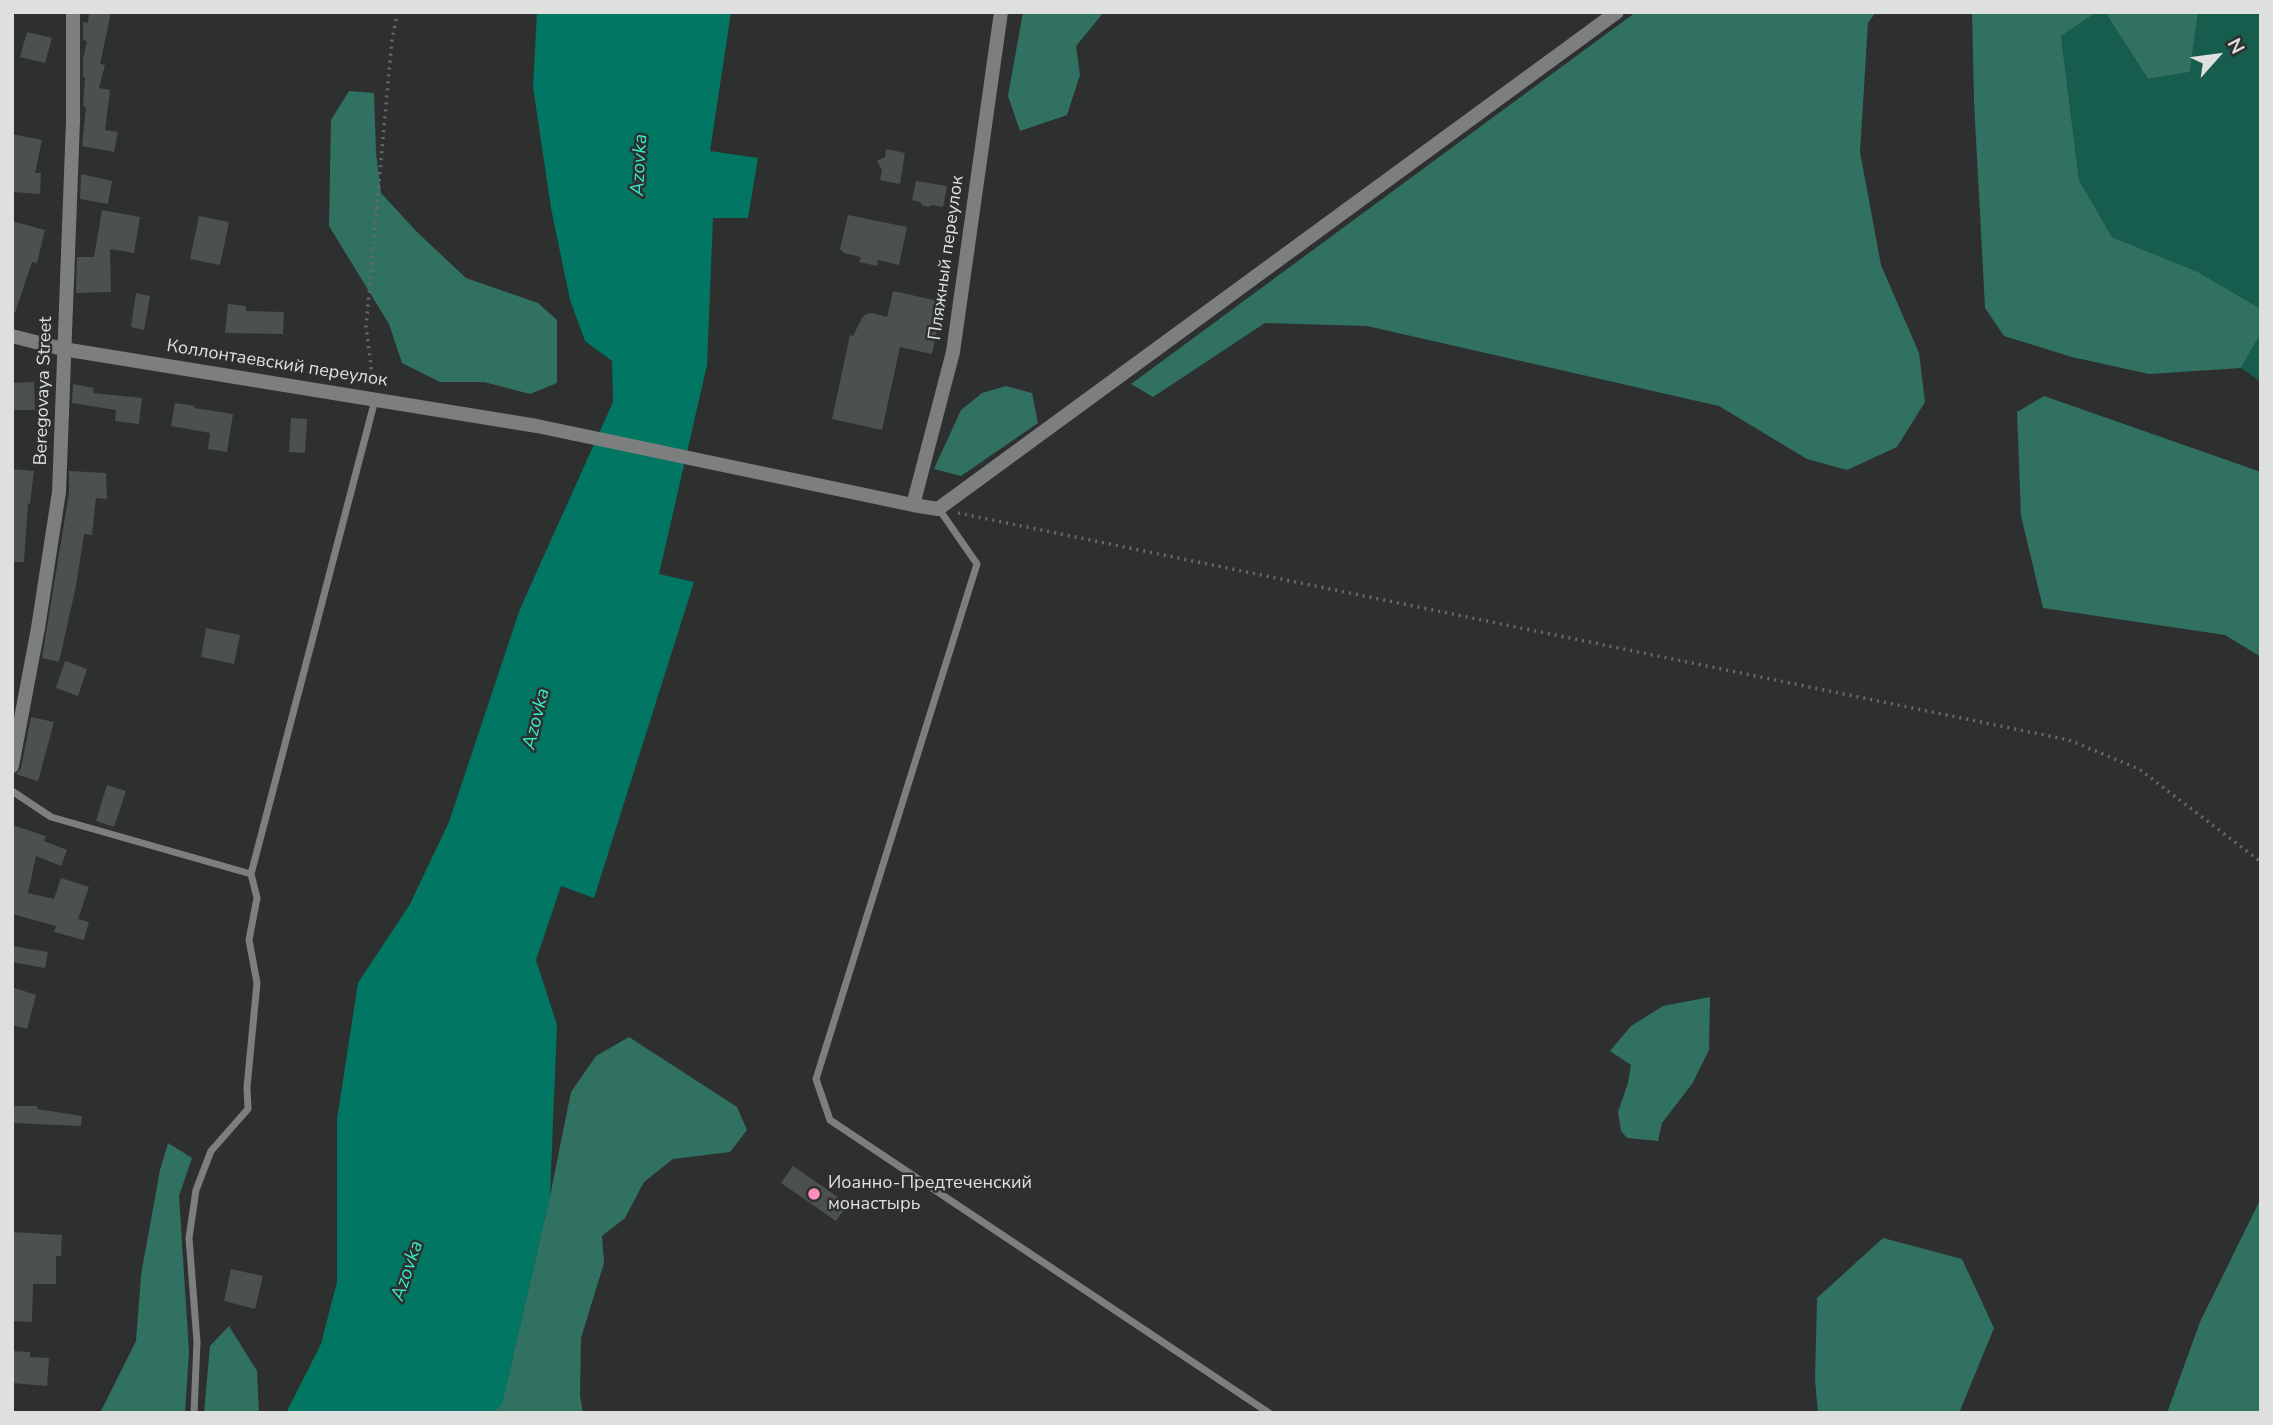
<!DOCTYPE html>
<meta charset="utf-8">
<style>
body{margin:0}
#map{position:relative;width:2273px;height:1425px;overflow:hidden;background:#2d302f;font-family:"Nunito Sans",sans-serif}
canvas{display:block}
.frame{position:absolute;inset:0;border:14px solid #dee0df;pointer-events:none}
.north{position:absolute;left:2182px;top:21px;width:70px;height:70px;-webkit-text-stroke:5px #2d302f;paint-order:stroke;rotate:62deg;font-size:19px;font-weight:700;line-height:28px;text-align:center;color:#dee0df}
.north::after{content:'';display:block;margin:auto;width:24px;height:32px;background:#dee0df;clip-path:polygon(50% 0,100% 100%,50% 72%,0 100%)}
</style>
<div id="map">
<canvas width="2273" height="1425"></canvas>
<div class="frame"></div>
<div class="north">N</div>
</div>
<script>
const c = document.querySelector('canvas').getContext('2d');
c.lineJoin = 'round';
function fill(path, color) { c.fillStyle = color; c.fill(path, 'evenodd'); }
const poly = rows => new Path2D(rows.map(r => 'M' + r).join(''));
function stroke(path, color, width, dash) { c.strokeStyle = color; c.lineWidth = width; c.lineCap = dash ? 'butt' : 'round'; c.setLineDash(dash || []); c.stroke(path); }
function drawText(font, color, halo, rows, align = 'center') {
  c.font = font + ' "Nunito Sans",sans-serif'; c.lineWidth = 5; c.setLineDash([]); c.textBaseline = 'middle'; c.strokeStyle = halo; c.fillStyle = color; for (const [text, x, y, turn = 0] of rows) {
    c.save(); c.translate(x, y); c.rotate((+turn || 0) * Math.PI / 180); c.textAlign = isNaN(turn) ? turn : align; if (halo) c.strokeText(text, 0, 0); c.fillText(text, 0, 0); c.restore();
  }
}
fill(poly([
 [2097,12,2105,12,2148,79,2190,72,2198,12,2261,12,2261,309,2198,272,2112,237,2079,180,2061,36],
 [2261,333,2261,382,2241,368]
]), '#165d4e');
fill(poly([
 [1023,12,1104,12,1076,46,1080,75,1067,115,1020,131,1008,96],
 [1636,12,1876,12,1868,23,1860,152,1881,265,1919,353,1925,402,1897,447,1847,470,1807,459,1719,406,1367,326,1265,323,1153,397,1131,384],
 [1972,12,2097,12,2061,36,2079,180,2112,237,2198,272,2261,309,2261,333,2241,368,2149,374,2072,357,2004,336,1985,308,1974,101],
 [2105,12,2198,12,2190,72,2148,79],
 [349,91,374,93,376,152,381,193,418,233,466,278,538,303,557,320,557,383,530,394,484,382,440,382,402,363,389,324,329,226,331,120],
 [1006,386,1032,393,1038,423,961,476,934,469,961,410,982,393],
 [2044,396,2261,472,2261,657,2225,635,2043,608,2021,516,2017,412],
 [1710,997,1709,1050,1692,1084,1662,1123,1658,1141,1627,1138,1621,1131,1618,1112,1628,1083,1631,1065,1610,1051,1631,1026,1663,1006],
 [629,1037,737,1107,747,1130,730,1152,673,1159,644,1182,625,1218,602,1236,604,1263,581,1338,580,1396,583,1413,492,1413,502,1403,550,1196,571,1092,596,1056],
 [168,1143,192,1158,179,1196,189,1352,185,1413,100,1413,136,1341,141,1275,160,1170],
 [2261,1198,2261,1413,2167,1413,2200,1322],
 [1883,1238,1962,1259,1994,1328,1959,1413,1818,1413,1815,1380,1817,1298],
 [229,1326,257,1371,259,1413,204,1413,210,1346]
]), '#307162');
fill(poly([
 [537,12,731,12,710,151,758,158,748,218,713,218,707,365,659,574,694,582,594,898,561,886,536,960,557,1025,550,1196,502,1404,492,1413,286,1413,321,1344,337,1282,337,1119,358,983,410,904,449,822,520,609,613,402,612,361,585,341,570,300,551,208,533,87]
]), '#017662');
fill(poly([
 [89,12,111,12,100,64,105,65,99,88,110,90,105,130,118,132,114,152,82,146,86,107,83,106,85,78,83,77,83,59,87,41,83,40,83,22,88,23],
 [27,32,52,38,45,63,20,57],
 [12,134,42,140,35,173,41,173,40,194,12,192],
 [886,149,905,153,900,184,880,180,882,170,877,161,885,157],
 [81,174,112,181,108,204,80,199],
 [916,181,947,186,943,207,932,205,928,207,923,206,920,202,912,200],
 [102,210,140,217,134,253,110,249,111,292,76,293,77,257,94,257],
 [848,215,907,227,899,265,878,260,877,266,859,262,861,257,844,253,840,249],
 [199,216,229,222,220,265,190,259],
 [12,221,45,230,37,263,32,262,15,313,12,312],
 [893,291,943,302,932,354,900,347,882,430,832,419,850,335,853,336,862,318,866,314,872,313,887,317],
 [136,293,150,296,144,330,131,327],
 [228,304,246,306,246,311,284,312,283,334,225,333],
 [34,382,35,410,12,410,12,383],
 [73,384,94,388,93,393,142,398,139,424,115,421,116,410,72,403],
 [175,403,195,406,194,408,233,414,227,452,208,449,210,433,171,426],
 [291,418,307,419,305,453,289,452],
 [12,469,34,471,30,504,28,503,24,562,12,562],
 [69,471,106,473,107,499,96,498,92,535,84,534,76,586,59,662,42,658,69,493],
 [206,628,240,635,234,664,201,657],
 [65,661,87,669,78,696,56,688],
 [31,717,54,722,38,781,16,774,21,768],
 [107,785,126,791,114,827,96,821],
 [12,825,46,836,44,841,67,850,61,866,36,856,28,893,54,899,61,878,89,887,78,919,89,922,84,940,54,932,56,926,12,914],
 [12,946,48,952,45,968,12,962],
 [12,987,36,995,27,1029,12,1025],
 [12,1106,37,1106,37,1109,82,1116,81,1126,12,1123],
 [793,1166,848,1204,836,1221,781,1183],
 [12,1232,62,1235,61,1256,56,1256,56,1284,33,1284,32,1322,12,1321],
 [231,1269,263,1276,255,1309,224,1301],
 [12,1351,30,1352,30,1357,49,1358,47,1386,12,1383]
]), '#4c504f');
stroke(poly([
 [373,383,366,326,392,39,398,12],
 [958,513,2069,740,2139,769,2261,862]
]), '#676a69', 3.5, [2, 5]);
stroke(poly([
 [939,509,977,564,816,1079,830,1120,1269,1413],
 [12,791,51,817,251,874],
 [194,1413,197,1342,189,1238,196,1190,211,1151,248,1109,247,1087,257,983,249,940,257,898,251,874,375,400]
]), '#7d7f7e', 7);
stroke(poly([
 [12,336,63,349,537,426,913,505,938,509,1617,12],
 [913,505,953,352,1001,12],
 [12,766,38,628,59,492,73,121,73,12]
]), '#7d7f7e', 14);
for (const [x, y, r, color] of [
 [814,1194,7,"#fe8ebb"]
]) { const dot = new Path2D(); dot.arc(x, y, r, 0, 2 * Math.PI); c.fillStyle = color; c.fill(dot); stroke(dot, '#2d302f', 2.5); }
drawText('18px', '#dee0df', '#2d302f', [
 ["Пляжный переулок",947,258,-82],
 ["Коллонтаевский переулок",277,364,9],
 ["Beregovaya Street",44,391,-88]
]);
drawText('18px', '#dee0df', '#2d302f', [
 ["Иоанно-Предтеченский",828,1184],
 ["монастырь",828,1205]
], 'left');
drawText('italic 19px', '#36ecc8', '#2d302f', [
 ["Azovka",640,165,-87],
 ["Azovka",537,719,-76],
 ["Azovka",408,1271,-71]
]);
</script>
